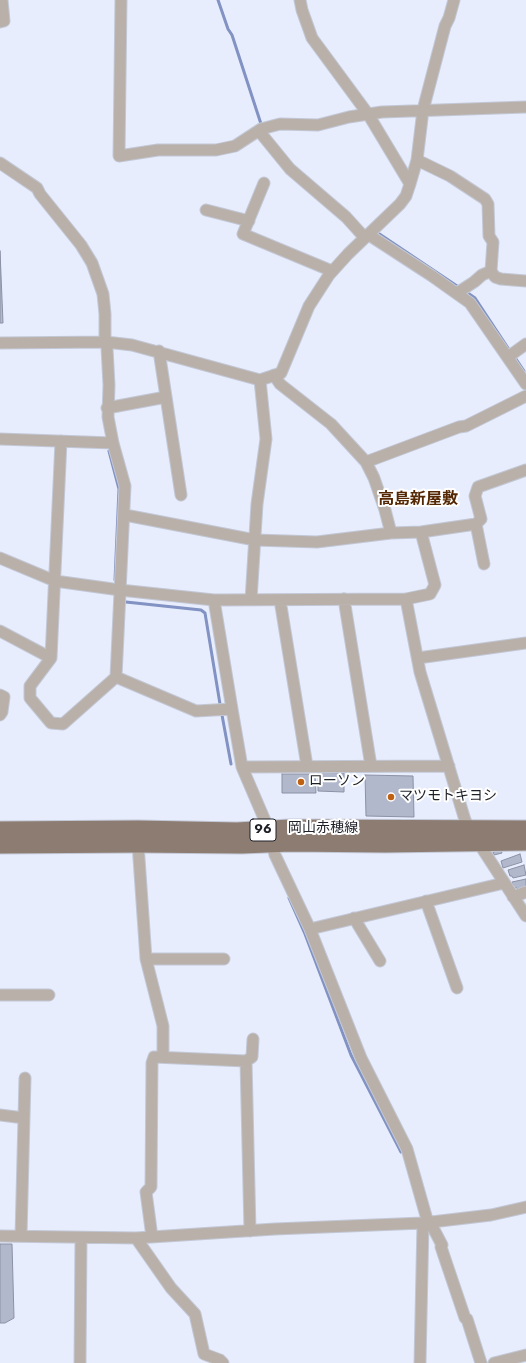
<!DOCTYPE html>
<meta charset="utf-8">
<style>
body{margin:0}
canvas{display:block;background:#e7edfd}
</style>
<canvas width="526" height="1363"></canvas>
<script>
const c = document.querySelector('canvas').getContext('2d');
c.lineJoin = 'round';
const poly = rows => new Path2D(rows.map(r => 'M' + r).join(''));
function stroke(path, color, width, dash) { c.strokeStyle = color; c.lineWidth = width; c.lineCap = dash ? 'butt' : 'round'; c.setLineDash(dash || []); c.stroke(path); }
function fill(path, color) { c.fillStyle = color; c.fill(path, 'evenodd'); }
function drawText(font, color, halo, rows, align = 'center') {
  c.font = font + ' Jost,"Noto Sans JP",sans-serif'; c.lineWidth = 4; c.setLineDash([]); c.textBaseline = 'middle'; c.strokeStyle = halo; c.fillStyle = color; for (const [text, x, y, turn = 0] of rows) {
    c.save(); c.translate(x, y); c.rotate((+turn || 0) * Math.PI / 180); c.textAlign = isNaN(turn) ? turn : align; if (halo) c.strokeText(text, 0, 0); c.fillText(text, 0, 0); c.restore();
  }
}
stroke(poly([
 [218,0,228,29,232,35,262,127],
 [375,232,378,233,460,288],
 [465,291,475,298,510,351],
 [514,356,524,371],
 [109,451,119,489,115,580],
 [126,602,201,610,205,613,220,704],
 [222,715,231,764],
 [289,898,305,934,351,1055,401,1152]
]), '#8192c3', 3);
const building = poly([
 [0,251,3,323,0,323,0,251],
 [318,772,344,773,344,792,318,791,318,772],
 [282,774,315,774,316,793,282,793,282,774],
 [365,775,413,776,414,817,366,816,365,775],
 [501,850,502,853,494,855,493,852,501,850],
 [520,854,522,862,503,868,501,861,520,854],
 [524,865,526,875,513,878,512,876,510,876,508,870,524,865],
 [526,879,526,887,518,889,517,888,514,888,512,882,526,879],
 [0,1244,12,1244,14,1318,5,1323,0,1323,0,1244]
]);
fill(building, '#b1b8cb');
stroke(building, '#8c92a5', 1);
const street = poly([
 [121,0,119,156,158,150,216,150,235,146,261,129,280,124,318,125,349,117,382,112,526,107],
 [300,0,302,10,312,38,368,114,410,184],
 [0,22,4,21,2,0],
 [259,131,290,169,346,217,365,238],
 [417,160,450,176,485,199,488,204,489,236,493,242,491,271,482,275,474,282,457,293],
 [0,163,37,188,40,194,81,245,92,263,103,294,105,314,105,336,107,348,109,385,108,417,113,443,125,486,116,677],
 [264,183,243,234,332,271],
 [206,210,249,221],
 [369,235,432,276,470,303,526,384],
 [491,271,495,277,501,279,526,281],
 [0,343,106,342,132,345,260,380,281,373,309,306,329,275,348,254,400,204,406,196,410,184,417,160,423,110,445,26,449,18,454,0],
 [159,351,181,495],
 [508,357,526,344],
 [274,375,280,384,331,424,366,462,374,478,385,510,391,533],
 [107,408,166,397],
 [0,439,113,443],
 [61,441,51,658,30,686,30,698,51,723,63,724,116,677,196,711,232,709],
 [366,462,459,427,466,426,526,396],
 [125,515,255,540,317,542,391,533,421,532,476,524],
 [0,558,55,581,120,590,214,600,406,599,430,594,435,585,421,532],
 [484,564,476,524,481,519,475,496,478,487,526,470],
 [344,599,371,766],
 [406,599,420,672,465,820,470,830],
 [214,600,232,709,242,767,269,830,275,855,310,929,361,1058,407,1149,428,1223],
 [251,600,257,504,266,439,260,380],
 [280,600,307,766],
 [0,631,51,658],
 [418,658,526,643],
 [0,695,4,697,2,712,0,715],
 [242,767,449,766],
 [478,842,526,916],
 [138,844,146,959,163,1026,163,1057],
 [513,897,526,892],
 [426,901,457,988],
 [354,918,380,961],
 [310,929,504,883],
 [146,959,224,959],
 [0,995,49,995],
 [246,1061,250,1231],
 [0,1115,24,1118],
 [430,1222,442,1245,441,1247,465,1318,467,1319,481,1363],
 [0,1236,136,1238,275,1229,423,1223,491,1215,526,1207],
 [21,1236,25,1078],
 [152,1237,146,1192,151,1187,152,1063,154,1057,246,1061,252,1057,253,1039],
 [136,1238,171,1288,195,1314,204,1354,220,1360,223,1363],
 [80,1363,81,1238],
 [420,1363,423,1223],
 [494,1363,526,1355]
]);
const primary = poly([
 [0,830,138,829,237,831,290,828,526,829],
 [0,845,138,844,242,845,290,843,385,844,526,842]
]);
stroke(street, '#c3c8d6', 13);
stroke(primary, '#c3c8d6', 19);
stroke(street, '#b9b0aa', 11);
stroke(primary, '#8c7c72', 17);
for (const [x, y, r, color] of [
 [301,782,4,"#be6113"],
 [391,797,4,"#be6113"]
]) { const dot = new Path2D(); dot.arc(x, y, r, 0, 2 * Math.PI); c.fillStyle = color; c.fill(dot); stroke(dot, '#fff', 1.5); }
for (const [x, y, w] of [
 [263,830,26]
]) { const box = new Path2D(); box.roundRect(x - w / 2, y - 11, w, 22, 3); c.fillStyle = '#fff'; c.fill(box); stroke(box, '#1e2027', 1); }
drawText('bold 13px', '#1e2027', null, [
 ["96",263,830]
]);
drawText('14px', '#1e2027', '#fff', [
 ["ローソン",309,782],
 ["マツモトキヨシ",399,797]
], 'left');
drawText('14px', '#1e2027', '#fff', [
 ["岡山赤穂線",323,829]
]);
drawText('bold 16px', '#552805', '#fff', [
 ["高島新屋敷",418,500]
]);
</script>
